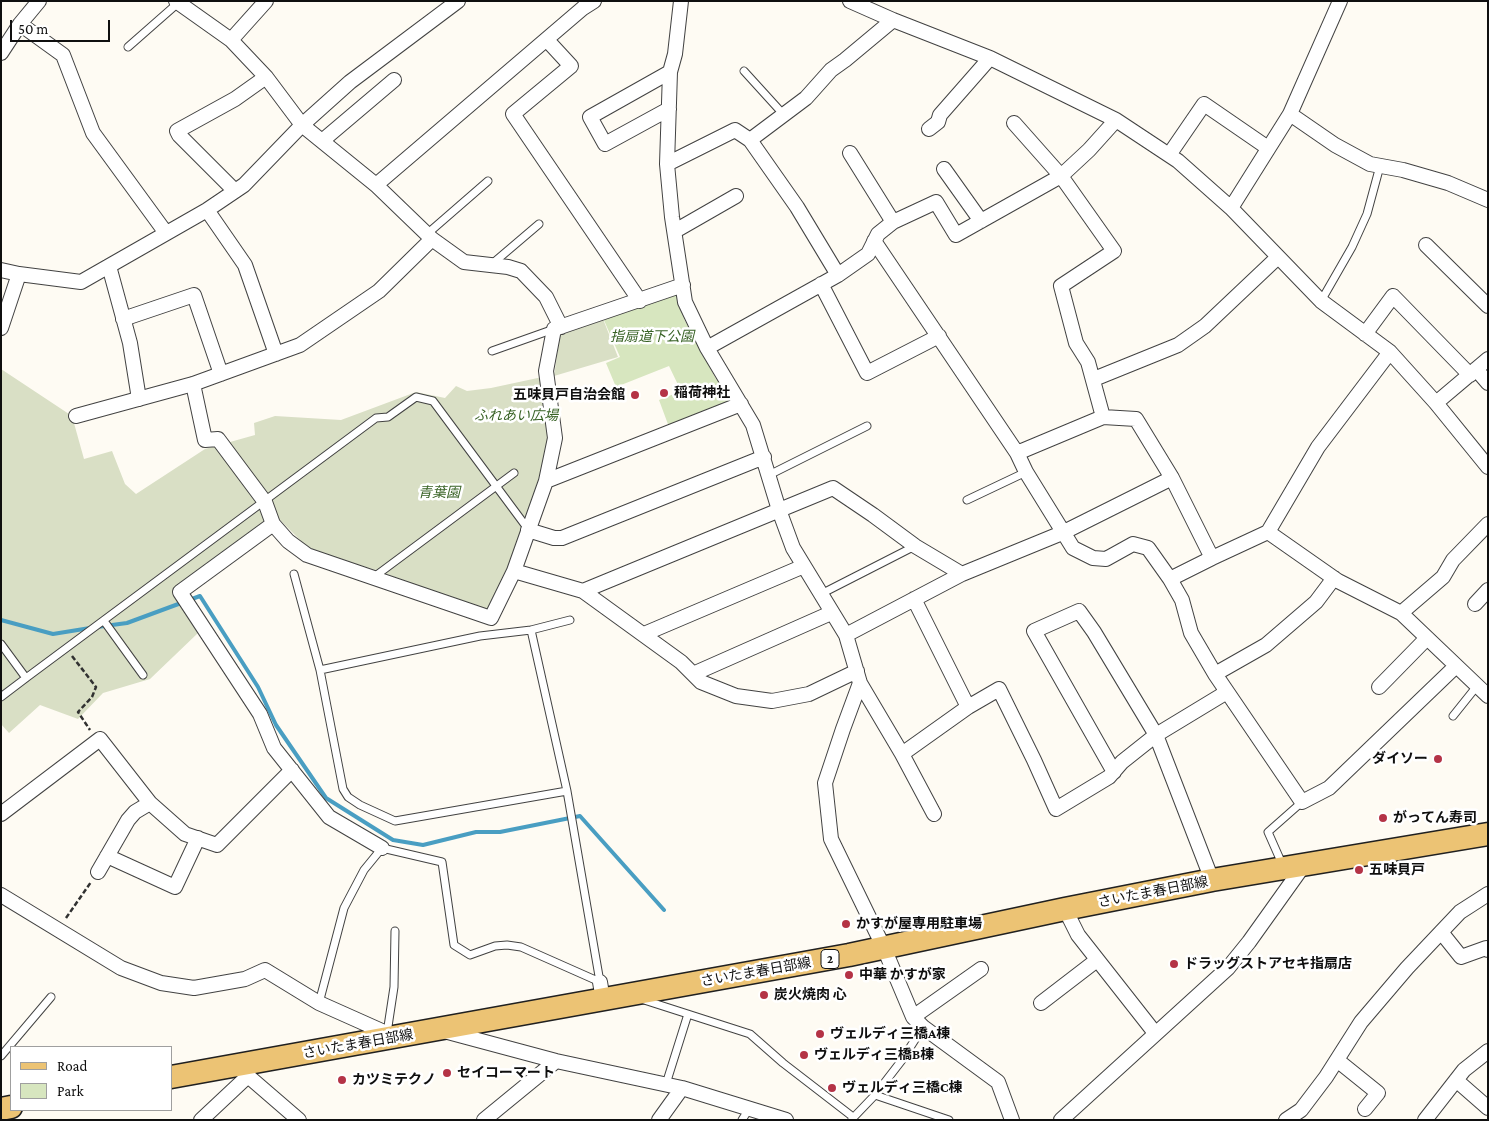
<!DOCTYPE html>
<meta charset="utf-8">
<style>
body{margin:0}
#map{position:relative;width:1489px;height:1121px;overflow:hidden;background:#fefbf3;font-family:"Crimson Pro",serif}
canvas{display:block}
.frame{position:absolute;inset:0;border:2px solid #0f0f0f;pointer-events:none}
.legend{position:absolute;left:10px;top:1046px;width:162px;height:65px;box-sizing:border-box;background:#fff;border:1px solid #9f9f9f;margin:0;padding:6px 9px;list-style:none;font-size:15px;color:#0f0f0f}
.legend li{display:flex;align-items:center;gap:10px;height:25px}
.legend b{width:25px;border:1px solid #9f9f9f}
.scale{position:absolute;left:10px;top:20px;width:100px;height:22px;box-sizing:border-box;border:2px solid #0f0f0f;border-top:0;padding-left:6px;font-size:15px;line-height:18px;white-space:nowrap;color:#0f0f0f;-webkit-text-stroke:4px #fff;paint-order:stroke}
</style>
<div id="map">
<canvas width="1489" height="1121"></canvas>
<div class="frame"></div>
<ul class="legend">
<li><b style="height:6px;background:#ecc374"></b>Road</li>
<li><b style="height:14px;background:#d7e6bf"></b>Park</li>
</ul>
<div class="scale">50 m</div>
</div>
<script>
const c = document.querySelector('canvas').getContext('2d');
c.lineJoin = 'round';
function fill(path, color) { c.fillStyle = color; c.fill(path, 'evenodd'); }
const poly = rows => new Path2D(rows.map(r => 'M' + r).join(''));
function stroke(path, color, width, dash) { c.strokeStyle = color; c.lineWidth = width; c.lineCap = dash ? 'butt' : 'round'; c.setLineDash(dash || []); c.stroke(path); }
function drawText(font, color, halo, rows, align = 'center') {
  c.font = font + ' "Crimson Pro","Noto Sans JP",serif'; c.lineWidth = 5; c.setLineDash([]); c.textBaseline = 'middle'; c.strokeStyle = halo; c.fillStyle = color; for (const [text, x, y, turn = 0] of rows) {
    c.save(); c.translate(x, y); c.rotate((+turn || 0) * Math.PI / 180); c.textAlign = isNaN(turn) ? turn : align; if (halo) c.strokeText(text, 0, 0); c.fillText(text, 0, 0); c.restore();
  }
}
fill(poly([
 [681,291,684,319,716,379,722,383,730,397,729,404,669,427,659,400,681,391,669,366,616,387,606,363,620,357,603,318]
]), '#d7e6bf');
fill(poly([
 [603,319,618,357,554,376,560,334],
 [1,369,72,416,84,459,112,451,125,484,136,494,205,449,255,435,254,423,275,416,341,420,416,392,445,398,456,386,467,391,491,388,547,376,550,437,532,516,489,612,379,571,332,557,307,547,279,519,267,524,172,593,198,633,150,679,103,693,78,719,40,705,9,733,1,724]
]), '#d9dfc5');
stroke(poly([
 [1,620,53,634,90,628],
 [97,627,127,623,200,596,258,687,276,725,326,798,393,840,423,845,476,832,500,832,580,816,664,910]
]), '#499ec2', 4);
const lane = poly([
 [128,47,178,3],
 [744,71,784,115],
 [427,234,488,181],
 [492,264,539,224],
 [1321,301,1352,247,1367,214,1380,166],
 [492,351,554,329],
 [769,475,867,426],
 [967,500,1026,472],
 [294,574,320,670,343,789,348,797,360,805,395,821,567,791],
 [374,577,514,473],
 [821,594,915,546],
 [104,621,143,675],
 [531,630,567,791,600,982],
 [1,644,26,678,376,418,388,417,416,397,433,401,528,529],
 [320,670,480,636,531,630,570,620],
 [1,697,26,678],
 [1453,716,1477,686],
 [1283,866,1268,832,1302,802],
 [641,999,750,1034,783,1063,853,1117],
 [319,1003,344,908,364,870,382,848,442,862,454,945,470,955,495,946,507,945,521,947,600,982],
 [387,1033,394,987,395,931],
 [1,1056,51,997],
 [666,1084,688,1014],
 [875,1095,949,1120],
 [852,1119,875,1095,902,1060,923,1027],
 [742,1120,749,1109]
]);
const street = poly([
 [176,1,231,40,266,77,302,125,376,185,432,239,464,262,508,267,521,271,546,297,561,327],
 [681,1,675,54,670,72,667,164,672,217,685,302,707,348,753,425,779,510,793,548,846,635,860,683,843,729,825,783,831,839,884,948,913,1017,923,1027,998,1082,1012,1120],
 [850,1,893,20,990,58,1116,120,1178,161,1231,208,1321,301,1390,352,1436,403,1488,467],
 [20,24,63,55,93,133,166,233],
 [231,40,266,1],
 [547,40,571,66,513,114,640,301],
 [1,53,20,24,39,1],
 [669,109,605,144,590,117,670,72],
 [1290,114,1335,145,1370,164,1403,170,1448,183,1488,200],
 [1014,123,1061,176,1114,251,1061,286,1076,343,1088,362,1103,417,1017,453],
 [929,129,938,122,940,115,990,58],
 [750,140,797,207,838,275],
 [322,141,394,80],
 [850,153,893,222],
 [1169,155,1204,104,1268,148],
 [667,164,735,130,750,140,806,98,831,70,845,60,893,20],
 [944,169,981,221],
 [376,185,583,8,594,1],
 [235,191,179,135,177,131,235,99,266,77],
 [1231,208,1290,114,1340,1],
 [207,210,245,265,276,354],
 [675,231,736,196],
 [874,241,1017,453,1026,472,1073,548,1093,558,1106,559,1133,544,1148,548,1170,579,1182,600,1191,633,1215,674,1302,802,1329,788,1455,667],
 [1426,245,1488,306],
 [109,266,130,343,139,399],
 [1,270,19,274],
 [821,284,867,373,939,336],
 [683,285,554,329,546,371,555,438,546,481,514,571,583,591,681,662,701,682,736,696,772,701,809,694,857,671],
 [123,319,194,295,221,374],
 [1,328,19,274,81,282,207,210,244,185,302,125,350,82,458,1],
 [1365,334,1393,296,1470,375],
 [707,348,838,275,868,254,878,234,893,222,936,202,956,235,1061,176,1089,150,1116,120],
 [1390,352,1318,447,1268,532,1338,581,1401,613,1488,696],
 [1476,369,1488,383],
 [1094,379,1178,345,1205,326,1278,257],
 [193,384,205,440,218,439,265,502,273,524],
 [1436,403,1488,359],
 [76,416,193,384,300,345,379,291,432,239],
 [1103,417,1136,419,1172,478,1212,558],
 [546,481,741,404],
 [528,530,554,538,562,538,764,457],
 [1170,579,1212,558,1268,532],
 [583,591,833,488,873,515,915,546,962,574],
 [914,599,968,707],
 [1475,604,1488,590],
 [1401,613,1443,577,1453,560,1488,524],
 [644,634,804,566],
 [846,635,962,574,1062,533,1172,478],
 [693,674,831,613],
 [1215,674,1266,645,1316,602,1334,578],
 [860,683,902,754,968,707,999,689,1034,760,1056,809,1109,777,1122,762,1156,735,1227,692],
 [1379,687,1426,639],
 [902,754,934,814],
 [1114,772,1034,631,1079,611,1094,632,1156,735,1212,880],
 [1,814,100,739,150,803,185,834,217,845,292,770],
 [382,848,329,817,274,748,260,714,180,592,273,524,288,541,307,555,491,618,514,571],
 [107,856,175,887,198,838],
 [98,872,128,820,135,812,150,803],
 [1,895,121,968,161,983,194,988,245,979,265,970,319,1003,393,1036],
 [1065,909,1078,935,1155,1033],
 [1441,932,1461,957,1486,948,1488,950],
 [600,982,603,1000],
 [1041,1003,1097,960],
 [913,1017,981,969],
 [444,1031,556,1061,682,1088,786,1120],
 [1337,1060,1378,1093,1365,1109],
 [248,1076,299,1120],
 [1456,1080,1488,1108],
 [201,1120,248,1076,247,1063],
 [484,1120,556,1061],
 [659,1120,682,1088],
 [1061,1120,1228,968,1249,942,1304,865],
 [1286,1120,1301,1110,1326,1077,1361,1022,1407,968,1460,912,1488,894],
 [1425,1120,1464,1070,1488,1051]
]);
const primary = poly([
 [171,1077,849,955,1065,909,1212,880,1488,834],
 [1,1109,11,1107]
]);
stroke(lane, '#424242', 9);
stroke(street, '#424242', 16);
stroke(primary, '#202020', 25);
stroke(poly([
 [72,656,96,687,92,697,78,712,90,730],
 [66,918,91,882]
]), '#313131', 2.5, [5, 2.5]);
stroke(lane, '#fff', 7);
stroke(street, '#fff', 14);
stroke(primary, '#ecc374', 22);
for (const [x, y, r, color] of [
 [664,393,5,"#b43346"],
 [635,395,5,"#b43346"],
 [1438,759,5,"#b43346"],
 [1383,818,5,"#b43346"],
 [1359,870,5,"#b43346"],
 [846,924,5,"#b43346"],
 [1174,964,5,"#b43346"],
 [849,975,5,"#b43346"],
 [764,995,5,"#b43346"],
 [820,1034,5,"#b43346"],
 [804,1055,5,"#b43346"],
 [447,1073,5,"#b43346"],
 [342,1080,5,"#b43346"],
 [832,1088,5,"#b43346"]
]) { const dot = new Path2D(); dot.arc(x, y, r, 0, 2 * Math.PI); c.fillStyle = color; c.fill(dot); stroke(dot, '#fff', 2); }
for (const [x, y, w] of [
 [830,959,18]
]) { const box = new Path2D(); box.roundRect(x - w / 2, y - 9.5, w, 19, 4); c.fillStyle = '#fff'; c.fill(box); stroke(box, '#0f0f0f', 1); }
drawText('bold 12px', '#0f0f0f', null, [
 ["2",830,959]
]);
drawText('italic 14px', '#386225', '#fff', [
 ["指扇道下公園",652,337],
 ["ふれあい広場",516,416],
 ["青葉園",439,493]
]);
drawText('bold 14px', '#0f0f0f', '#fff', [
 ["稲荷神社",674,393],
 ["五味貝戸自治会館",625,395,"right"],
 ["ダイソー",1428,759,"right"],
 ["がってん寿司",1393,818],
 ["五味貝戸",1369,870],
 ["かすが屋専用駐車場",856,924],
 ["ドラッグストアセキ指扇店",1184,964],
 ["中華 かすが家",859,975],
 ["炭火焼肉 心",774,995],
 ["ヴェルディ三橋A棟",830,1034],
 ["ヴェルディ三橋B棟",814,1055],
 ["セイコーマート",457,1073],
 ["カツミテクノ",352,1080],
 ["ヴェルディ三橋C棟",842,1088]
], 'left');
drawText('14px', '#0f0f0f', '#fff', [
 ["さいたま春日部線",1153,892,-11],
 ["さいたま春日部線",756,972,-10],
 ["さいたま春日部線",358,1044,-10]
]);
</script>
